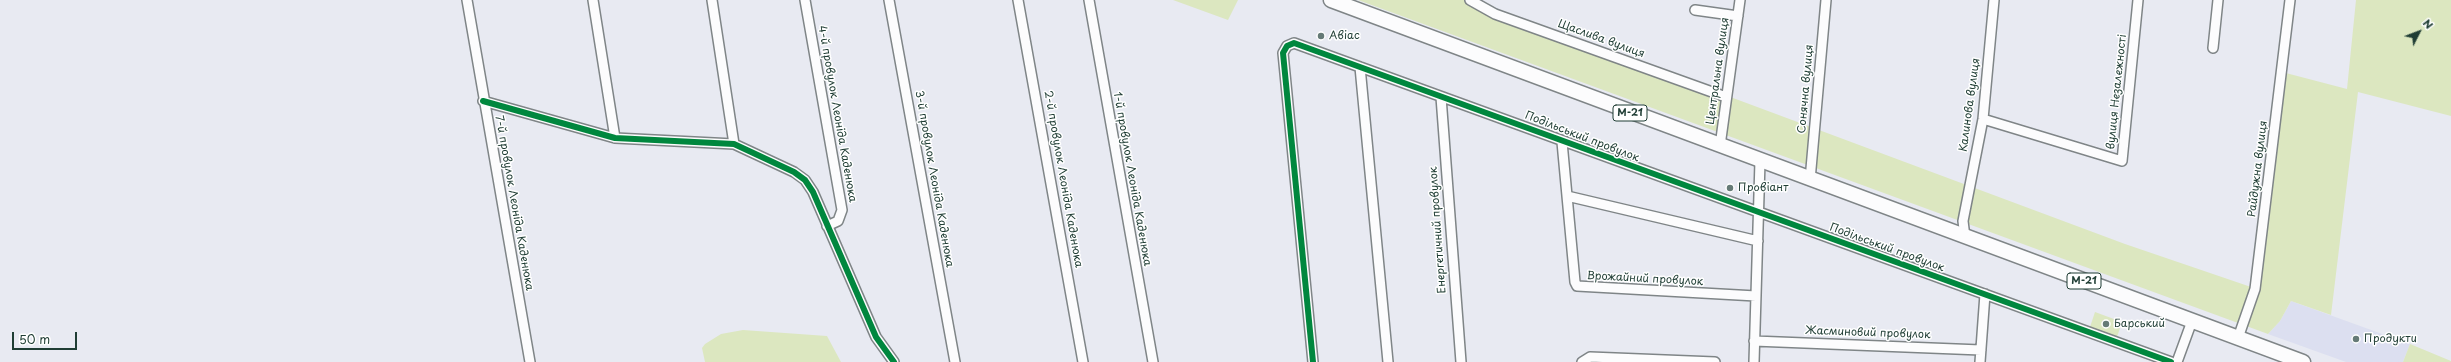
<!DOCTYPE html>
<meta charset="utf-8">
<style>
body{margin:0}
#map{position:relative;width:2451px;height:362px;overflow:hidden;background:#e8eaf2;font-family:"Playpen Sans",sans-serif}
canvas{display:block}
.north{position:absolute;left:2399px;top:12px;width:40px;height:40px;-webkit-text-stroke:3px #fff;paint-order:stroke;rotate:48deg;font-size:11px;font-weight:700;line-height:16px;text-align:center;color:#1f3d34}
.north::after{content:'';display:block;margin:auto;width:14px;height:18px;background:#1f3d34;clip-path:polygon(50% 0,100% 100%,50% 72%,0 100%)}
.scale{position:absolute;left:12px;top:332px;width:65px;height:18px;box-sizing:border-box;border:2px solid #1f3d34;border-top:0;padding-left:5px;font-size:12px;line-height:14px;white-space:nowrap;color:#1f3d34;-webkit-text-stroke:3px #fff;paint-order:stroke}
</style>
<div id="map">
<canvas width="2451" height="362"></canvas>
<div class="north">N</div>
<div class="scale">50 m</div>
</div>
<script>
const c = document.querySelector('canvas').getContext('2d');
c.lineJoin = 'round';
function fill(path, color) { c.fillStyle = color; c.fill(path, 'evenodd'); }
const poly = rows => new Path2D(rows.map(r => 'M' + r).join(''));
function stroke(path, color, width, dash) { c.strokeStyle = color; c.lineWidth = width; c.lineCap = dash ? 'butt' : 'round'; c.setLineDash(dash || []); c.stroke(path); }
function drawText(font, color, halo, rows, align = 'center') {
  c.font = font + ' "Playpen Sans",sans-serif'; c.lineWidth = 3; c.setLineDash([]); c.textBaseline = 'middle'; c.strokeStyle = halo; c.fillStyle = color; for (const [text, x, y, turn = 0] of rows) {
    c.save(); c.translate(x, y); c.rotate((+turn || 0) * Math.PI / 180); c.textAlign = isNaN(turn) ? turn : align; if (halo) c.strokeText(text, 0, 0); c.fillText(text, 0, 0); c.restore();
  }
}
fill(poly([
 [2291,301,2410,344,2403,362,2346,362,2268,334,2280,321]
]), '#dcdff0');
fill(poly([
 [1173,0,1238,0,1228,20],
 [1358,0,1470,0,2125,244,2254,288,2282,72,2347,89,2356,0,2451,0,2451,116,2358,92,2331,315,2291,301,2280,321,2268,334],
 [2095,312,2122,322,2117,337,2090,327],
 [743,330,827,336,841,362,705,362,702,348,705,344,721,334],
 [2410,344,2451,361,2451,362,2403,362]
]), '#dce7c0');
const minor = poly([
 [467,0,530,362],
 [593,0,615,138],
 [712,0,734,144],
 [805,0,842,210,838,221,827,226],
 [889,0,955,362],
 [1018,0,1083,362],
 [1089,0,1153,362],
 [1470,0,1495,14,1726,97],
 [1695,10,1738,16],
 [2213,48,2218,0],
 [1360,67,1388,362],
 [1441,97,1461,362],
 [483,101,615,138,734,144,794,172,805,180,813,192,876,337,894,362],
 [1983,119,2122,161,2138,0],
 [1562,142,1575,282,1577,286,1756,296],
 [1720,146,1740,0],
 [1810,180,1826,0],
 [1567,196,1758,241],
 [1965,237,1963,221,1983,119,1994,0],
 [2238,338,2255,289,2290,0],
 [1754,341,1981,350],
 [1313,362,1283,53,1287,46,1294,43,2171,362],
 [1582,362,1590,357,1715,362],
 [1754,362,1760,161],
 [1980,362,1985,294],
 [2177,362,2192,321]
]);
const highway = poly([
 [1331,0,2303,362]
]);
stroke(minor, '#7f8587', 12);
stroke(highway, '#7f8587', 17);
stroke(minor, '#fcfcfd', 9);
stroke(highway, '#fcfcfd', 14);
stroke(poly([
 [483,101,615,138,734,144,794,172,805,180,813,192,876,337,894,362],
 [1313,362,1283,53,1287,46,1294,43,2171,362]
]), '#00873e', 6);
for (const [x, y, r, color] of [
 [1321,36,4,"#657a76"],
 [1730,188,4,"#657a76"],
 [2106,324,4,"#657a76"],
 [2356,339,4,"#657a76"]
]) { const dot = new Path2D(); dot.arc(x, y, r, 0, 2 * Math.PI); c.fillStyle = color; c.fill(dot); stroke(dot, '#fff', 1.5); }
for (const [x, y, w] of [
 [1630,113,34],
 [2084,281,34]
]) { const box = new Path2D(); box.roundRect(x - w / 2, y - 8, w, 16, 3); c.fillStyle = '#fff'; c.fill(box); stroke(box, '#1f3d34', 1); }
drawText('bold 10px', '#1f3d34', null, [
 ["М-21",1630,113],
 ["М-21",2084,281]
]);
drawText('11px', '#1f3d34', '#fff', [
 ["Авіас",1329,36],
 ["Провіант",1738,188],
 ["Барський",2114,324],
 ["Продукти",2364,339]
], 'left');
drawText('11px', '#1f3d34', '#fff', [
 ["Щаслива вулиця",1601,39,20],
 ["Центральна вулиця",1718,71,-82],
 ["Сонячна вулиця",1806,89,-85],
 ["вулиця Незалежності",2117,92,-84],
 ["Калинова вулиця",1970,105,-82],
 ["4-й провулок Леоніда Каденюка",837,114,80],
 ["Подільський провулок",1582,137,21],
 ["Райдужна вулиця",2258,169,-83],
 ["3-й провулок Леоніда Каденюка",934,179,80],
 ["2-й провулок Леоніда Каденюка",1063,179,80],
 ["1-й провулок Леоніда Каденюка",1132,179,80],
 ["7-й провулок Леоніда Каденюка",514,203,80],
 ["Енергетичний провулок",1438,230,-94],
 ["Подільський провулок",1887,248,20],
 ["Врожайний провулок",1645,279,3],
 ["Жасминовий провулок",1868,333,2]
]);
</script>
